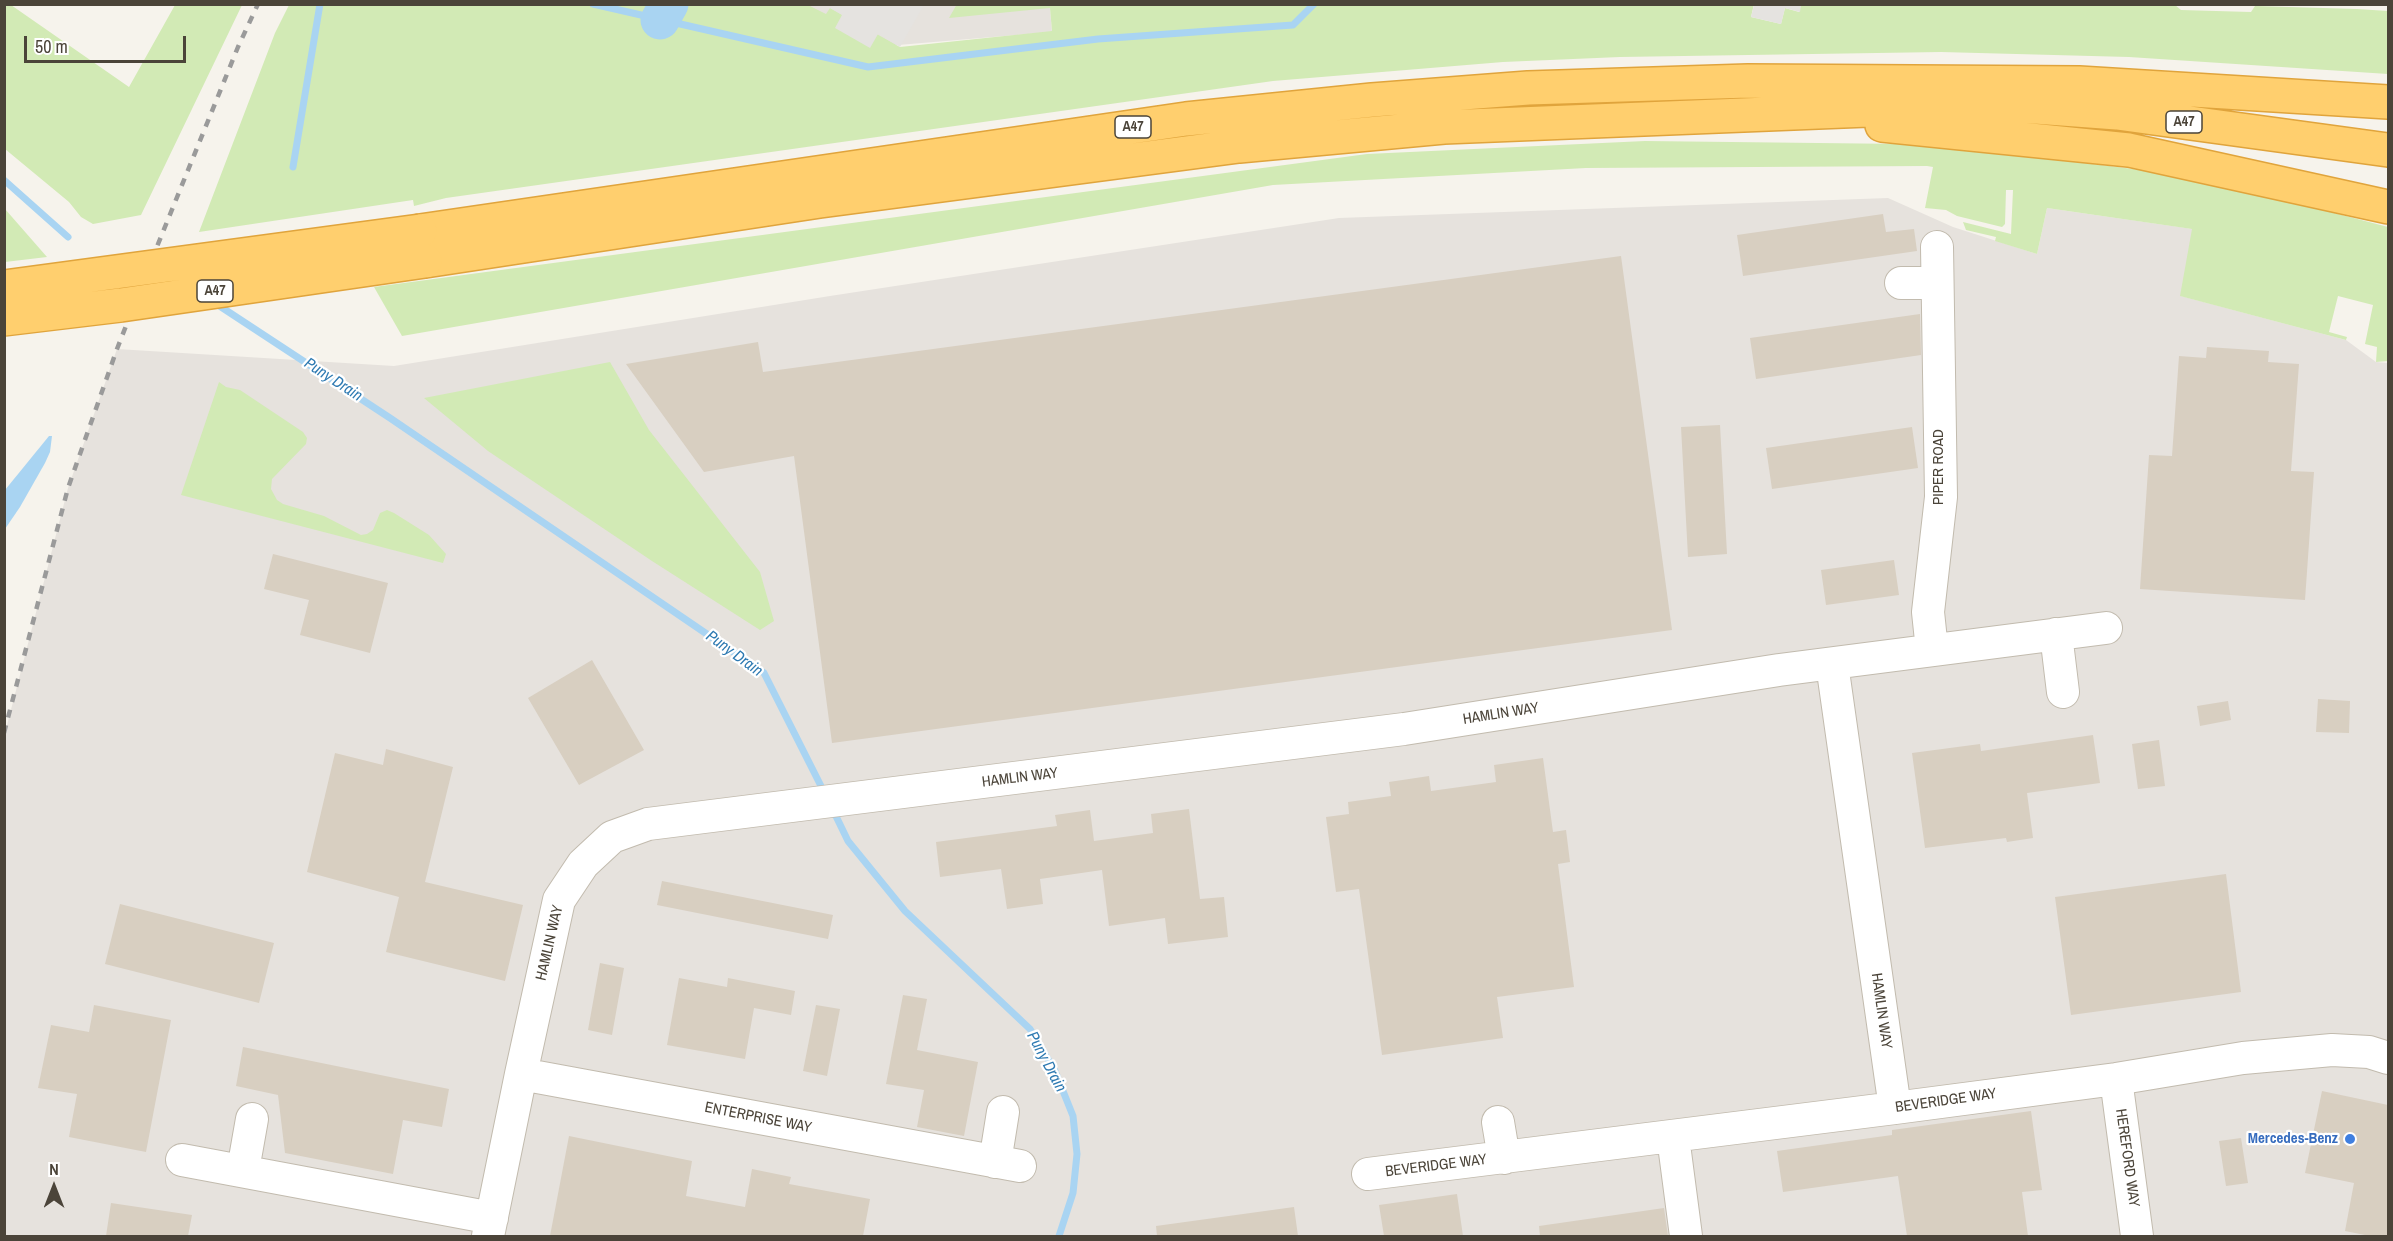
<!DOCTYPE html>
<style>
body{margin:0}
#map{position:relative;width:2393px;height:1241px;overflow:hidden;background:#f6f3ec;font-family:"Archivo Narrow",sans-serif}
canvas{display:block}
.frame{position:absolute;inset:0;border:6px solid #4b4439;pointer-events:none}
.north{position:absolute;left:24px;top:1157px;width:60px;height:60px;-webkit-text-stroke:4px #fff;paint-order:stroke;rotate:0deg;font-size:16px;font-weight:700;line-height:24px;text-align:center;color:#4b4439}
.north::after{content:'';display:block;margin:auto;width:21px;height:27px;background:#4b4439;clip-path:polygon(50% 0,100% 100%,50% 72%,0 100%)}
.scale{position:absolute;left:24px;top:36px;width:162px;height:27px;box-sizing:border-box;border:3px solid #4b4439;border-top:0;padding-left:8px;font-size:18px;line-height:21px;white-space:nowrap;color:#4b4439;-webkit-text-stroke:4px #fff;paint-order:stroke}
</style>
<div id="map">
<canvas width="2393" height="1241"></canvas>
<div class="frame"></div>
<div class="north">N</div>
<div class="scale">50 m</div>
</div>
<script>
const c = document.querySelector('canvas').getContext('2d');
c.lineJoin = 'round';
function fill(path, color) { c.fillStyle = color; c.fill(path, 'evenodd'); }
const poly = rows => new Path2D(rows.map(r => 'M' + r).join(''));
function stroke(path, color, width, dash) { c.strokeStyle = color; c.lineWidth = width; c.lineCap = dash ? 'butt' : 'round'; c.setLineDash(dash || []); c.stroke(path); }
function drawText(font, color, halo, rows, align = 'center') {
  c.font = font + ' "Archivo Narrow",sans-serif'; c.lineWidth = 4.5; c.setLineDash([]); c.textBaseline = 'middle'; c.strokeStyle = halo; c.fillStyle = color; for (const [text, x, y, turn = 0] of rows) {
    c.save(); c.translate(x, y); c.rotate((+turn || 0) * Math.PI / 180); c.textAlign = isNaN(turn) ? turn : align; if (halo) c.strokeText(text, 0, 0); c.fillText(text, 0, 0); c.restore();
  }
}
fill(poly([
 [692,5,967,5,1050,8,1052,32,851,49],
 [1888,198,1953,227,2037,254,2047,208,2193,229,2181,296,2346,340,2376,362,2388,363,2388,1236,5,1236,5,733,68,488,117,349,394,366,830,296,1339,218]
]), '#e6e2dd');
fill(poly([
 [957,4,1754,4,1751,17,1781,24,1785,8,1799,12,1801,4,2155,4,2175,5,2181,10,2251,12,2255,6,2357,9,2388,11,2388,74,2129,57,1941,52,1620,57,1503,62,1273,81,446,198,414,206,413,200,199,232,275,33,289,5,808,5,826,14,830,8,900,47,1052,31,1050,8,949,18],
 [4,5,11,5,129,87,175,5,242,5,141,215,93,224,81,217,69,202,5,149],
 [1645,141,1904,144,1982,150,2197,177,2388,227,2388,361,2376,362,2377,347,2365,344,2373,305,2338,296,2329,332,2347,337,2346,340,2180,296,2192,229,2047,208,2037,254,1995,241,1996,237,1966,230,1963,222,2011,234,2013,190,2006,190,2005,224,2002,227,1957,216,1946,210,1925,208,1933,167,1927,166,1586,168,1273,185,402,336,374,287,1367,154],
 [5,209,47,257,5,262],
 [610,362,649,430,760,572,774,621,760,630,652,561,488,451,424,398],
 [219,382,226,387,240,390,303,432,307,438,306,444,272,479,271,489,277,500,283,504,324,516,361,535,367,534,373,530,380,513,387,510,394,513,429,535,446,554,443,563,181,495]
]), '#d2eab5');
fill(poly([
 [831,5,901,6,924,5,900,47,878,34,870,48,835,28,842,15,830,8],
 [1754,5,1754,4,1801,5,1800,12,1785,8,1781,24,1751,17]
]), '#e5e3e0');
fill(poly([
 [49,436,52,436,50,452,45,463,20,507,5,529,5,490]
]), '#a9d4f2');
stroke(poly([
 [593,4,868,67,1098,39,1293,25,1314,4],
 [293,167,320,4],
 [4,180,68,237],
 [215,303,390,418,764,673,824,792],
 [833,810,848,841,905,911,1030,1029,1055,1071,1073,1116,1077,1154,1073,1193,1059,1236]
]), '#a9d4f2', 7);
stroke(poly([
 [660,20,669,4]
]), '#a9d4f2', 39);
fill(poly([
 [1883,214,1886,232,1914,229,1917,251,1743,276,1737,235],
 [1621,256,1672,630,832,743,794,456,704,472,626,364,758,342,763,372],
 [1920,314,1921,355,1756,379,1750,338],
 [2207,347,2269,351,2268,362,2299,364,2291,471,2314,472,2305,600,2140,589,2149,455,2172,456,2179,356,2206,358],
 [1720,425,1727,554,1688,557,1681,427],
 [1912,427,1918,468,1772,489,1766,448],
 [273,554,388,583,370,653,300,635,309,600,264,589],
 [1894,560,1899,595,1826,605,1821,570],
 [592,660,644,750,579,785,528,698],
 [2318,699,2350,701,2349,733,2316,732],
 [2228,701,2231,720,2200,726,2197,706],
 [2093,735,2100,783,2027,793,2033,838,2007,842,2006,838,1925,848,1912,753,1980,744,1981,751],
 [2159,740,2165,786,2138,789,2132,744],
 [386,749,453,767,425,882,523,905,505,981,386,952,399,897,307,872,335,753,383,765],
 [1543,758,1553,832,1566,830,1570,862,1558,864,1574,987,1497,997,1503,1038,1382,1055,1359,889,1336,892,1326,817,1349,814,1348,802,1391,796,1389,782,1429,776,1431,791,1496,782,1494,765],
 [1189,809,1200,899,1224,897,1228,937,1168,944,1165,918,1109,926,1102,870,1040,879,1043,904,1007,909,1001,869,940,877,936,842,1057,826,1055,815,1090,810,1094,841,1153,833,1151,814],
 [2226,874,2241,992,2071,1015,2055,897],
 [662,881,833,915,828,939,657,905],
 [120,904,274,943,259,1003,105,964],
 [600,963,624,968,612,1035,588,1030],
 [679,978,727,987,728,978,795,991,791,1015,754,1008,745,1059,667,1045],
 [903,995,927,999,917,1050,978,1062,964,1136,917,1127,924,1090,886,1084],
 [94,1005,171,1020,146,1152,69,1137,77,1094,38,1088,51,1025,89,1032],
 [816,1005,840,1009,827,1076,803,1071],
 [243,1047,449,1089,442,1127,403,1120,393,1174,285,1153,278,1095,236,1086],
 [2322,1091,2388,1105,2388,1236,2370,1236,2345,1231,2354,1183,2305,1173],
 [2031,1111,2042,1190,2022,1192,2028,1236,1907,1236,1898,1176,1783,1192,1777,1151,1892,1135,1892,1130],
 [569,1136,692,1161,686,1196,745,1207,752,1169,791,1177,789,1184,870,1199,863,1236,550,1236],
 [2241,1138,2248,1183,2226,1186,2219,1141],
 [1457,1194,1463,1236,1384,1236,1379,1205],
 [111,1203,192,1215,188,1236,106,1236],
 [1294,1207,1298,1236,1157,1236,1156,1226],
 [1664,1208,1668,1236,1540,1236,1539,1226]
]), '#d8cfc1');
const minor = poly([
 [1901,283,1937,283],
 [2056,634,2063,692],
 [1932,650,1928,612,1941,497,1937,247],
 [1832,664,1895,1108],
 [521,1074,1020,1166],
 [2116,1079,2137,1236],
 [1498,1122,1504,1158],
 [1673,1137,1686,1236],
 [182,1160,492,1218],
 [995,1162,1003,1112],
 [243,1170,252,1119],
 [1368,1174,1895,1108,2116,1079,2243,1058,2332,1050,2369,1052,2388,1058],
 [488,1236,521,1074,559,900,583,864,612,837,648,824,1404,729,1779,670,2106,628]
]);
const highway = poly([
 [1981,103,2117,113,2388,150],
 [1882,125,2129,150,2388,207],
 [420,231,1186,119,1372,100,1528,88,1748,81,2079,83,2388,102],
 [425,261,820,201,1239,146,1444,127,1893,109,1978,103]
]);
stroke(minor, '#c2bbae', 34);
stroke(highway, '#e0a43c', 36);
stroke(minor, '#fff', 32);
stroke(highway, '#ffcf6e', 33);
stroke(poly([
 [4,733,68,488,117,349,156,249,238,47,258,4]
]), '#9a9a9a', 4.5, [8, 8]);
const highwayBridge = poly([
 [4,287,420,231],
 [4,319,121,305,425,261]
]);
stroke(highwayBridge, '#e0a43c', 36, []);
stroke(highwayBridge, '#ffcf6e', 33);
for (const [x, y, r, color] of [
 [2350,1139,6,"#3f7fe0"]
]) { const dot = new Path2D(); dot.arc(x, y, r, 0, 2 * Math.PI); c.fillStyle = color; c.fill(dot); stroke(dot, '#fff', 2); }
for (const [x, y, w] of [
 [2184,122,36],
 [1133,127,36],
 [215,291,36]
]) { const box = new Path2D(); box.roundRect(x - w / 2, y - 11, w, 22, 4.5); c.fillStyle = '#fff'; c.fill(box); stroke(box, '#4b4439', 1.5); }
drawText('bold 14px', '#4b4439', null, [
 ["A47",2184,122],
 ["A47",1133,127],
 ["A47",215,291]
]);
drawText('15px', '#4b4439', '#fff', [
 ["PIPER ROAD",1939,467,-90],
 ["HAMLIN WAY",1501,714,-9],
 ["HAMLIN WAY",1020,778,-7],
 ["HAMLIN WAY",550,943,-77],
 ["HAMLIN WAY",1881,1011,82],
 ["BEVERIDGE WAY",1946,1101,-8],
 ["ENTERPRISE WAY",758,1118,11],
 ["HEREFORD WAY",2127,1158,82],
 ["BEVERIDGE WAY",1436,1166,-7]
]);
drawText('bold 15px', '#366cbe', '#fff', [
 ["Mercedes-Benz",2338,1139]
], 'right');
drawText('italic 16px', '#2e7ab2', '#fff', [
 ["Puny Drain",333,380,33],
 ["Puny Drain",734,654,36],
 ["Puny Drain",1046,1062,62]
]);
</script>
